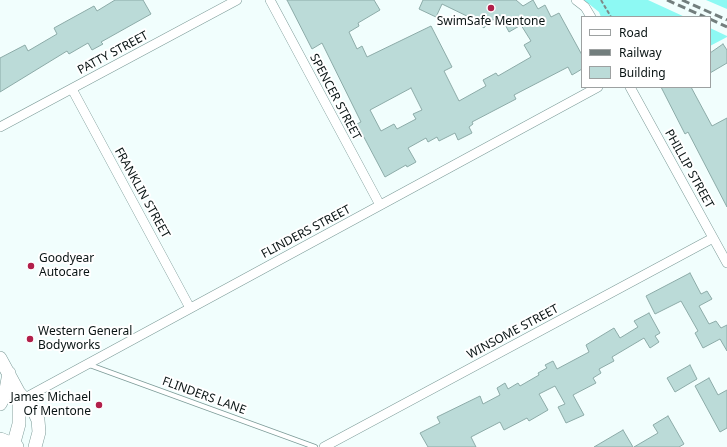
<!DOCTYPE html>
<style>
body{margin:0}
#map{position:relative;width:727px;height:447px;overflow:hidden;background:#f1fefd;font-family:"Noto Sans",sans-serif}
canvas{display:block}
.legend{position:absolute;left:581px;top:16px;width:130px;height:72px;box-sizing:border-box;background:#fff;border:1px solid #9da1a1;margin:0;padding:5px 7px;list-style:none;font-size:12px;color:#091414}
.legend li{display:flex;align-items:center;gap:8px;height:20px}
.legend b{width:20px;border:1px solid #9da1a1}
</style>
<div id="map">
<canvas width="727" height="447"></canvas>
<ul class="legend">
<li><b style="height:5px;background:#fff"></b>Road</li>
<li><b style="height:5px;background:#727e7d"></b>Railway</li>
<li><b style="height:11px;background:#bbdbd8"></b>Building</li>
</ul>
</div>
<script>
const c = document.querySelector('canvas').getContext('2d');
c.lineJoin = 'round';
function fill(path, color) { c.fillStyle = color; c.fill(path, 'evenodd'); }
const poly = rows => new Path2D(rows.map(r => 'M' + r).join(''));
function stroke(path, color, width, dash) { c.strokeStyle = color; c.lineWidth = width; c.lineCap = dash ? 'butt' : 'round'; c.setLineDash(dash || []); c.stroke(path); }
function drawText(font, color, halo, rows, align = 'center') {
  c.font = font + ' "Noto Sans",sans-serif'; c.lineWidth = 4; c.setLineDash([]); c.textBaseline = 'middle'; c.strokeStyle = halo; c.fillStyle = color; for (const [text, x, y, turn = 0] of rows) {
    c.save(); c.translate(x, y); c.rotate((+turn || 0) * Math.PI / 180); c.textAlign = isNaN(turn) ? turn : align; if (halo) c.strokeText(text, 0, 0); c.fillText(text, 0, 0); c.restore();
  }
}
fill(poly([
 [584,0,648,0,685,17,601,17,599,12],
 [706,0,727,0,727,9],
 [710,28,727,36,727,37,710,46]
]), '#8df9f3');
const building = poly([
 [115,0,143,0,151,14,101,42,103,44,92,50,88,43,69,54,67,51,0,92,0,58,25,45,28,51,57,34,54,28,94,6,97,11,115,0],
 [287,0,374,0,380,10,358,23,359,26,349,32,357,49,362,46,367,57,431,26,452,67,444,71,459,101,486,86,483,80,496,73,498,76,531,57,524,45,531,41,521,25,509,32,500,15,493,20,490,19,484,28,471,18,442,4,436,17,419,9,423,0,516,0,523,6,533,0,538,9,545,5,551,17,559,13,582,55,582,69,572,75,568,67,514,95,516,99,472,122,473,124,469,127,472,133,458,140,455,133,439,141,437,137,428,142,426,138,408,148,416,162,407,167,406,165,385,177,357,124,361,122,322,43,312,49,287,0],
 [411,88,422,110,413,114,416,119,397,129,394,124,381,131,370,110,411,88],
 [723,44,727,50,727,63,710,73,710,53,723,44],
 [661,87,691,87,712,126,727,118,727,207,688,132,685,134,661,87],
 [690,273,701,294,707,291,712,299,699,306,709,324,716,321,721,328,727,325,727,351,720,339,703,348,695,333,698,331,681,301,655,314,646,296,690,273],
 [649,313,660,333,655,336,659,342,650,348,644,338,612,357,614,361,599,369,601,373,593,378,596,383,573,395,584,415,566,423,558,407,565,404,555,386,539,394,548,410,529,421,527,418,504,430,500,422,471,437,476,447,428,447,420,433,440,423,437,417,480,396,483,404,500,395,497,388,505,383,508,389,518,383,520,386,539,375,538,373,547,368,545,365,553,361,557,369,589,352,586,345,614,328,620,338,638,327,634,321,649,313],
 [690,365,697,379,675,392,667,378,690,365],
 [709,378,718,395,727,390,727,428,720,432,695,386,709,378],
 [668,416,684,444,679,447,634,447,658,433,653,425,668,416],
 [623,430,633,447,594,447,623,430]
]);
fill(building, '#bbdbd8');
stroke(building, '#8caba8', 1);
const lane = poly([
 [87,364,315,447]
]);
const street = poly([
 [270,0,380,205],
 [576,0,585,7,591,17],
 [630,87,727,263],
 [72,89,190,308],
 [0,127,237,0],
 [25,398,598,87],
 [324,447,713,238]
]);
const secondary = poly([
 [0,358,19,393,32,407,38,420,39,432,35,447],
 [0,404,5,395,9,373],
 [13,446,19,424,19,393]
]);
const highway = poly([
 [0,441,15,447]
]);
stroke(lane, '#7b9a97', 6);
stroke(street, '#7b9a97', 10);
stroke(secondary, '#7b9a97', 14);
stroke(highway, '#7b9a97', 18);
stroke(poly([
 [601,0,611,17]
]), '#7e8a89', 2, [4, 2]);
stroke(lane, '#fff', 4.5);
stroke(street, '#fff', 9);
stroke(secondary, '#fff', 13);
stroke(highway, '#fff', 17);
stroke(poly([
 [667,0,705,17],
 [682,0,727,20],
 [710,19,727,27]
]), '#727e7d', 3, [8, 4]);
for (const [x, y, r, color] of [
 [491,8,4,"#b11f4a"],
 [31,266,4,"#b11f4a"],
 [30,339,4,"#b11f4a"],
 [99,405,4,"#b11f4a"]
]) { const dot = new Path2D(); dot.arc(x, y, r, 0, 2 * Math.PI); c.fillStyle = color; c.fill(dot); stroke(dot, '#fff', 1.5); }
drawText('12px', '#091414', '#fff', [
 ["SwimSafe Mentone",491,22,"center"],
 ["Goodyear",39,259],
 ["Autocare",39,273],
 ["Western General",38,332],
 ["Bodyworks",38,346],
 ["James Michael",91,398,"right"],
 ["Of Mentone",91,412,"right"]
], 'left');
drawText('12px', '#091414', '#fff', [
 ["PATTY STREET",113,53,-28],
 ["SPENCER STREET",335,97,62],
 ["PHILLIP STREET",689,169,61],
 ["FRANKLIN STREET",142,193,61],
 ["FLINDERS STREET",306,232,-28],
 ["WINSOME STREET",513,332,-28],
 ["FLINDERS LANE",204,396,20]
]);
</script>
